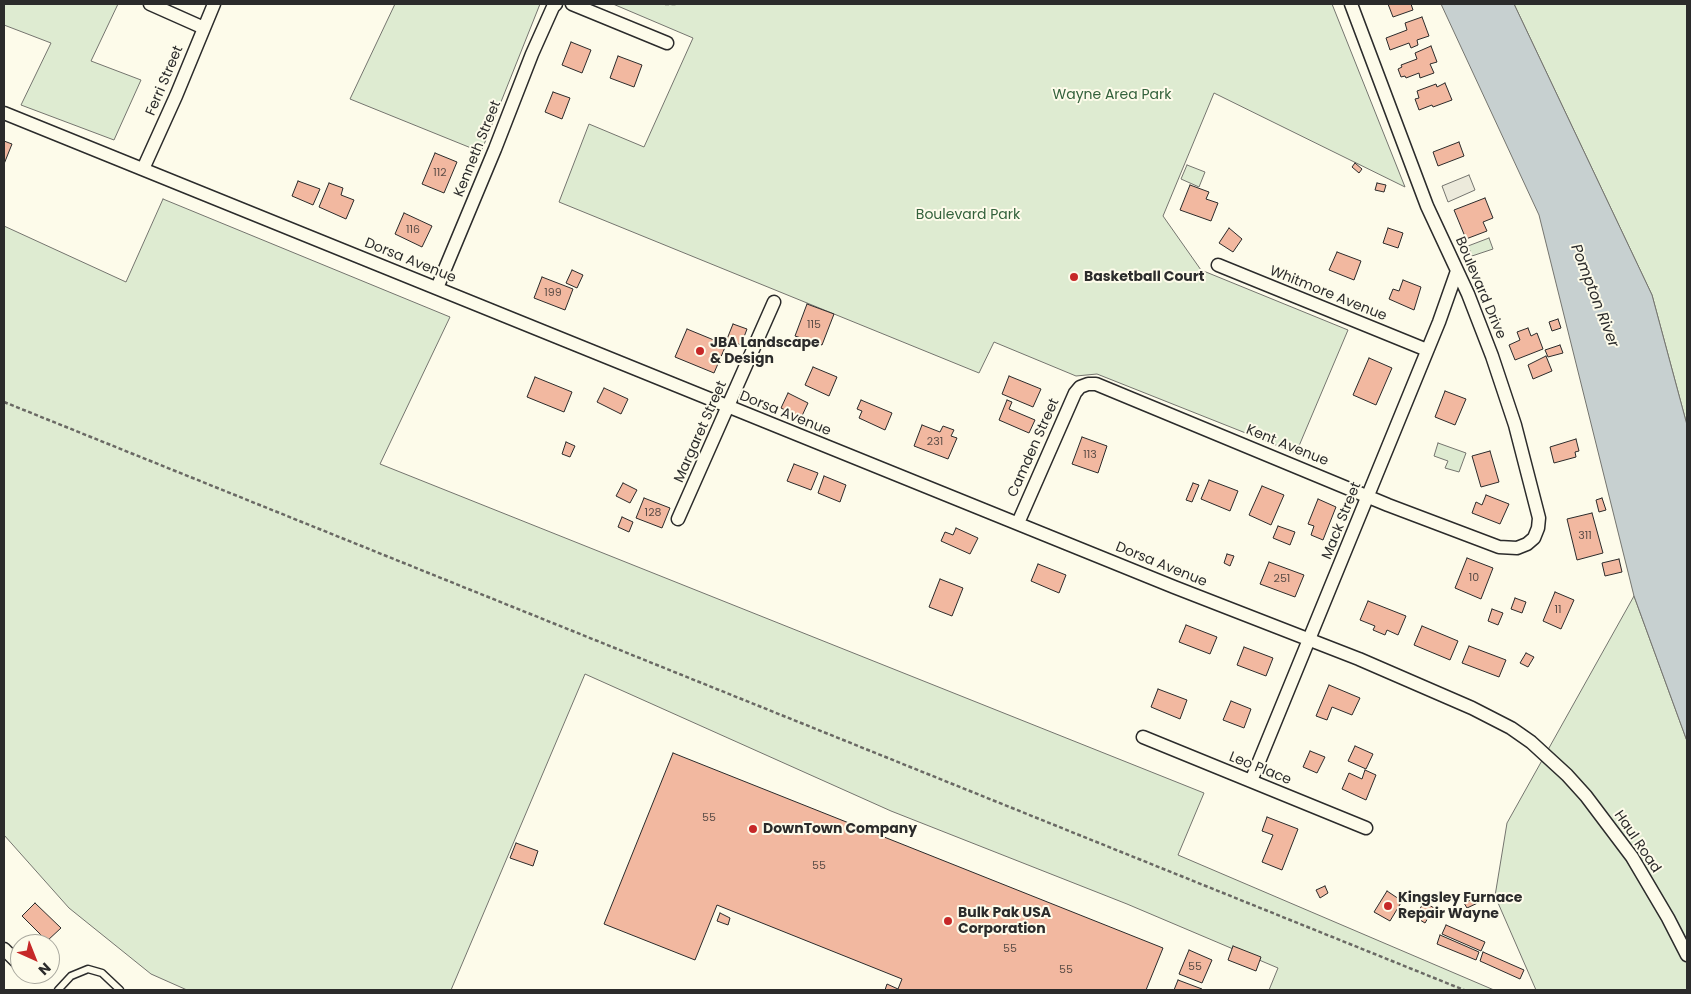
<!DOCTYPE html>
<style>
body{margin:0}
#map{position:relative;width:1691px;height:994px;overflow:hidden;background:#fdfbea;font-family:Poppins,sans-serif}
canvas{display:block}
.frame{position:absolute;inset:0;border:5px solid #2b2b2b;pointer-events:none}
.north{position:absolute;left:10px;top:934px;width:50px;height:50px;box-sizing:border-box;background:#fdfbea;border:1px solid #a9a89e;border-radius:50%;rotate:136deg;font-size:14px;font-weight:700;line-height:20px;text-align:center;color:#2b2b2b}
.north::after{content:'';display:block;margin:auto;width:18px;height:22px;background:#c62828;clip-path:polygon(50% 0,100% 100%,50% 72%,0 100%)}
</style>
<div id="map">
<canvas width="1691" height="994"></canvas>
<div class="frame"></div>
<div class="north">N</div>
</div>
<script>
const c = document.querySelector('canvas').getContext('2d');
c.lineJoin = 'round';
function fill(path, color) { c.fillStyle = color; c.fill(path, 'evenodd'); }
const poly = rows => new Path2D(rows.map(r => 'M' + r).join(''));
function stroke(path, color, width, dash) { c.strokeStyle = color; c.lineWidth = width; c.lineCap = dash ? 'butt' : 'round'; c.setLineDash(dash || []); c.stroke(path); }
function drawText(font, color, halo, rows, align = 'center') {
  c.font = font + ' Poppins,sans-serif'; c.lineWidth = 4; c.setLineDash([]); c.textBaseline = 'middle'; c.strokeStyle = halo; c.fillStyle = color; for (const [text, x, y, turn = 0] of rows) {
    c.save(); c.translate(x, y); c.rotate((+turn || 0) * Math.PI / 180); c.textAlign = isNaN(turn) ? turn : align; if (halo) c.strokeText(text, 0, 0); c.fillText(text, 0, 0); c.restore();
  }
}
const green = poly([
 [4,4,118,4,91,61,141,80,114,140,21,105,51,43,4,25,4,4],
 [395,4,540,4,481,152,350,99,395,4],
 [613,4,1332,4,1405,187,1214,93,1163,216,1201,270,1348,330,1296,453,1097,374,1076,376,994,342,979,373,559,202,589,124,644,147,693,38,613,4],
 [1514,4,1687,4,1687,425,1652,295,1514,4],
 [1187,165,1205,172,1199,187,1181,179,1187,165],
 [163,199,450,317,380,464,1204,793,1178,855,1494,990,1269,990,1278,968,1127,904,891,811,585,674,451,990,187,990,151,974,69,908,4,835,4,226,126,282,163,199],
 [1489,238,1493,249,1472,256,1468,246,1489,238],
 [1438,443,1466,453,1459,472,1445,468,1448,461,1434,456,1438,443],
 [1634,596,1687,741,1687,990,1536,990,1495,896,1507,823,1634,596]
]);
fill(green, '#deebd1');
stroke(green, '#74746e', 1);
const parking = poly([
 [1469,175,1475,190,1448,202,1442,186,1469,175]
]);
fill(parking, '#eceadb');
stroke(parking, '#74746e', 1);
const water = poly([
 [1441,4,1514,4,1652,295,1687,425,1687,741,1634,596,1539,215,1441,4]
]);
fill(water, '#c7d0d0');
stroke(water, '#74746e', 1);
const building = poly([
 [1388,4,1411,4,1413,10,1393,17,1388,4],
 [1422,17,1429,36,1417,40,1418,45,1411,48,1409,43,1390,50,1386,38,1407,30,1405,23,1422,17],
 [571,42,591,50,582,73,562,65,571,42],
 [1431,46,1437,62,1430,64,1434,73,1420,78,1419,73,1406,78,1405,76,1401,77,1398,69,1402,67,1401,65,1417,59,1415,53,1431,46],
 [618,56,642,65,634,87,610,78,618,56],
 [1445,83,1452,100,1433,107,1432,105,1419,110,1415,99,1419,98,1417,91,1436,84,1437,87,1445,83],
 [553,92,570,98,562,119,545,112,553,92],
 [4,141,12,144,4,164,4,141],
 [1459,142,1464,156,1438,166,1433,152,1459,142],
 [435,153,457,162,444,193,422,184,435,153],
 [1355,163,1362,169,1359,173,1352,167,1355,163],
 [298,181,320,189,313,205,292,196,298,181],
 [329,183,343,188,341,195,354,200,346,219,319,207,329,183],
 [1377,183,1386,185,1384,192,1375,190,1377,183],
 [1190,185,1209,192,1206,199,1218,203,1211,221,1180,210,1190,185],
 [1485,198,1493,218,1483,222,1487,231,1466,239,1454,210,1485,198],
 [404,213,432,226,422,247,395,234,404,213],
 [1229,228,1242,239,1233,252,1219,243,1229,228],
 [1388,228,1403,233,1398,248,1383,243,1388,228],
 [1337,252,1361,261,1354,280,1329,270,1337,252],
 [572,270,583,275,577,288,566,283,572,270],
 [542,277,573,289,565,310,534,298,542,277],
 [1403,280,1421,287,1414,310,1389,299,1393,289,1399,291,1403,280],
 [807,304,834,314,822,345,795,336,807,304],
 [1558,319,1561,328,1552,331,1549,322,1558,319],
 [733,324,747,329,741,345,727,339,733,324],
 [1528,328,1531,336,1537,333,1543,349,1515,360,1509,345,1520,340,1517,332,1528,328],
 [687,329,726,345,714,373,675,357,687,329],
 [1560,345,1563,353,1548,357,1545,350,1560,345],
 [1546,356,1552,371,1533,379,1528,365,1546,356],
 [1369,358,1392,368,1376,405,1353,395,1369,358],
 [813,367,837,377,829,396,805,385,813,367],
 [1009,376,1041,389,1033,407,1002,394,1009,376],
 [535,377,572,392,564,412,527,397,535,377],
 [604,388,628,399,621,414,597,402,604,388],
 [1445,391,1466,399,1455,425,1435,417,1445,391],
 [788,393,808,403,801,418,781,408,788,393],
 [861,400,892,413,885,430,859,418,862,411,857,409,861,400],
 [1007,400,1012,402,1009,409,1035,420,1029,433,999,420,1007,400],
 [922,425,940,432,943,426,954,430,951,436,957,438,948,459,914,446,922,425],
 [1082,437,1107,446,1098,473,1072,464,1082,437],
 [1576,439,1579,451,1575,452,1576,457,1554,463,1550,447,1576,439],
 [566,442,575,446,570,457,562,454,566,442],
 [1490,451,1499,482,1481,487,1472,456,1490,451],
 [794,464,818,473,811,490,787,481,794,464],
 [824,476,846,485,840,502,818,493,824,476],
 [1209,480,1238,491,1230,511,1201,499,1209,480],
 [623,483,637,490,630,503,616,496,623,483],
 [1193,483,1199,485,1192,502,1186,500,1193,483],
 [1262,486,1284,495,1271,525,1249,515,1262,486],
 [1486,495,1509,504,1500,524,1472,513,1476,502,1482,505,1486,495],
 [644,498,670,508,662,528,636,518,644,498],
 [1602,498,1606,510,1599,512,1596,500,1602,498],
 [1318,499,1336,507,1323,540,1311,535,1314,526,1308,524,1318,499],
 [1592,513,1603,553,1577,560,1567,519,1592,513],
 [622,517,633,522,629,532,618,527,622,517],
 [1278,526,1295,532,1290,545,1273,538,1278,526],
 [956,528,978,538,970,554,941,541,945,532,953,535,956,528],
 [1227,554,1234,556,1230,566,1224,563,1227,554],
 [1467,558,1493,568,1481,599,1455,588,1467,558],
 [1619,559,1622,572,1605,576,1602,563,1619,559],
 [1269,562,1304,575,1295,597,1260,584,1269,562],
 [1038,564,1066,575,1059,593,1031,581,1038,564],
 [940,579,963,588,952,616,929,607,940,579],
 [1555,592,1574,600,1561,629,1543,621,1555,592],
 [1515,598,1526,602,1522,613,1511,609,1515,598],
 [1368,601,1406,616,1398,635,1387,630,1385,635,1373,630,1375,626,1360,620,1368,601],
 [1492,609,1503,613,1498,625,1488,621,1492,609],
 [1186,625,1217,637,1210,654,1179,642,1186,625],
 [1422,626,1458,641,1450,660,1414,645,1422,626],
 [1469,646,1506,660,1499,677,1462,663,1469,646],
 [1244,647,1273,658,1266,676,1237,665,1244,647],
 [1526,653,1534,657,1528,667,1520,663,1526,653],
 [1329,685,1360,698,1352,715,1332,707,1327,720,1316,716,1329,685],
 [1158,689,1187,700,1180,719,1151,707,1158,689],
 [1231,701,1251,709,1244,728,1223,720,1231,701],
 [1355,746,1373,754,1366,769,1348,761,1355,746],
 [1310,751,1325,757,1317,773,1303,767,1310,751],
 [673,753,1163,948,1146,990,885,990,887,984,898,989,902,979,717,905,695,960,604,924,673,753],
 [1365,770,1376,775,1366,800,1342,789,1349,773,1362,779,1365,770],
 [1267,817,1298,829,1282,870,1262,862,1273,835,1262,831,1267,817],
 [516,843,538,851,533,866,510,858,516,843],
 [1325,886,1328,893,1320,898,1316,890,1325,886],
 [1387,891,1402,901,1390,921,1374,912,1387,891],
 [1480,896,1482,901,1467,908,1464,903,1480,896],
 [1424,902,1434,908,1425,923,1415,917,1424,902],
 [35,903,61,928,47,941,22,916,35,903],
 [720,913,730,918,728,925,717,921,720,913],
 [1446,925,1485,942,1481,951,1442,934,1446,925],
 [1440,935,1479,952,1476,960,1437,944,1440,935],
 [1233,946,1261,957,1256,971,1228,960,1233,946],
 [1189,950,1212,960,1202,983,1179,974,1189,950],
 [1483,952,1524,970,1520,979,1480,961,1483,952],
 [1178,980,1202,989,1201,990,1174,990,1178,980]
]);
fill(building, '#f2b8a0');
stroke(building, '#2b2b2b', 1);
const lane = poly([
 [58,990,71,976,88,969,102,973,120,990]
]);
const street = poly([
 [150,4,204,28],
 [572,4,667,43],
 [4,113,1174,587,1359,659,1472,708,1511,728,1531,742,1567,775,1586,796,1632,857,1668,918,1687,955],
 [143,169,176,96,214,4],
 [1218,265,1427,350],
 [437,288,495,149,532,54,553,7,556,4],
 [678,519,774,302],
 [1018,523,1075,393,1080,387,1088,384,1096,384,1388,505,1499,547,1517,548,1527,544,1534,538,1538,528,1539,518,1515,425,1492,356,1468,294,1427,206,1351,4],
 [1143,737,1366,828],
 [1251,781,1439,322,1457,271],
 [4,949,20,965]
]);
stroke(lane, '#2b2b2b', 9);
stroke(street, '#2b2b2b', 15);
stroke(poly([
 [665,4,678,4],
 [4,402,1464,990]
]), '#6a6964', 2.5, [4, 2.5]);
stroke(lane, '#fdfbea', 6);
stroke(street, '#fdfbea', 12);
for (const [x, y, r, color] of [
 [1074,277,5,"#c62828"],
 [700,351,5,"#c62828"],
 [753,829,5,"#c62828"],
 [1388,906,5,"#c62828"],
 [948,921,5,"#c62828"]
]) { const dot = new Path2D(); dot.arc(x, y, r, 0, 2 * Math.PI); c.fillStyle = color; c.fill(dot); stroke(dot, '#fdfbea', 2); }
drawText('11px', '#5d4e48', null, [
 ["112",440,173],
 ["116",413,230],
 ["199",553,293],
 ["115",814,325],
 ["231",935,442],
 ["113",1090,455],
 ["128",653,513],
 ["311",1585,536],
 ["10",1474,578],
 ["251",1282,579],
 ["11",1558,610],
 ["55",709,818],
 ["55",819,866],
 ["55",1010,949],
 ["55",1195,967],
 ["55",1066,970]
]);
drawText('14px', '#2b2b2b', '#fdfbea', [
 ["Ferri Street",165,81,-67],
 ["Kenneth Street",478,149,-68],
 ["Dorsa Avenue",410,261,22],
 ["Boulevard Drive",1480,288,67],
 ["Whitmore Avenue",1328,294,22],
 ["Dorsa Avenue",785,414,22],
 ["Margaret Street",701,432,-66],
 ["Kent Avenue",1287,446,22],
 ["Camden Street",1034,448,-66],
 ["Mack Street",1342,521,-68],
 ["Dorsa Avenue",1161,565,22],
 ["Leo Place",1260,769,22],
 ["Haul Road",1637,842,56]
]);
drawText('14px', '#34623c', '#fdfbea', [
 ["Wayne Area Park",1112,95],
 ["Boulevard Park",968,215]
]);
drawText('bold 14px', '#2b2b2b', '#fdfbea', [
 ["Basketball Court",1084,277],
 ["JBA Landscape",710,343],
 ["& Design",710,359],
 ["DownTown Company",763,829],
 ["Kingsley Furnace",1398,898],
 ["Repair Wayne",1398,914],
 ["Bulk Pak USA",958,913],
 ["Corporation",958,929]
], 'left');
drawText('italic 15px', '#2b2b2b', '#fdfbea', [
 ["Pompton River",1594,296,69]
]);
</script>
